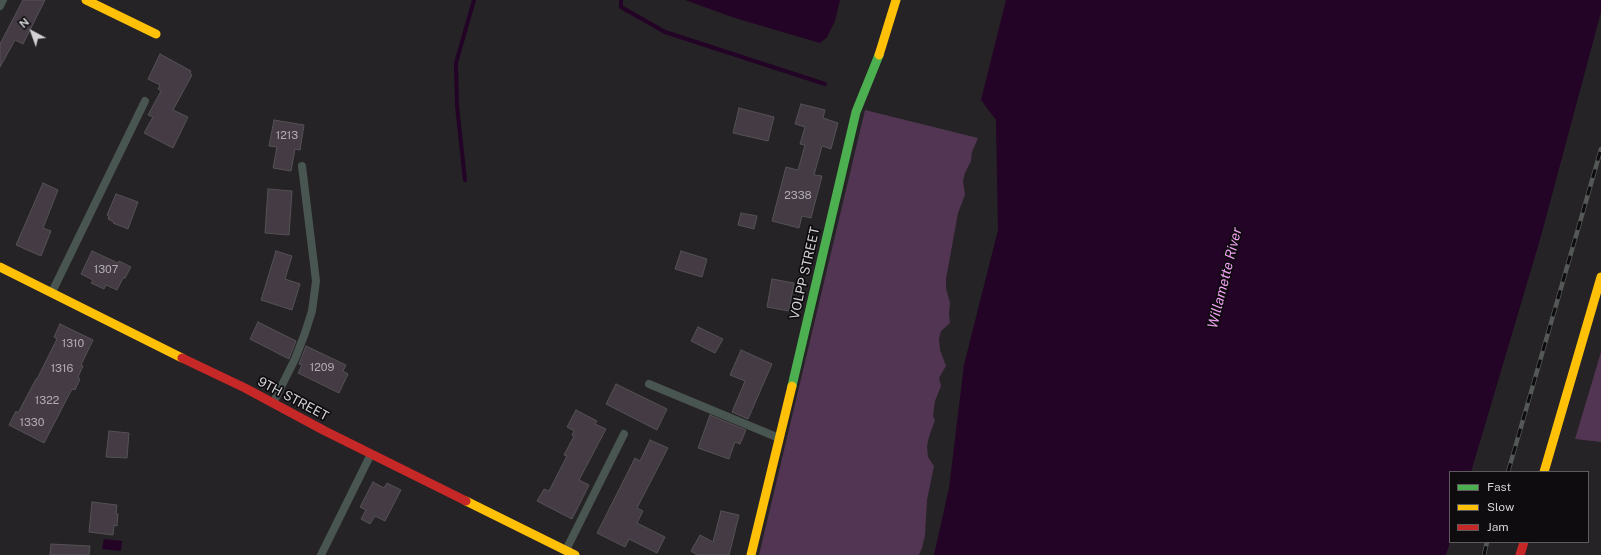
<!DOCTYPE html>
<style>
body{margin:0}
#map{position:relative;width:1601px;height:555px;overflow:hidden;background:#252325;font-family:"Public Sans",sans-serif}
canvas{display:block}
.legend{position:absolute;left:1449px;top:471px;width:140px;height:72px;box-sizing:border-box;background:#0e0c0e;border:1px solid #5e5b5e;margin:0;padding:5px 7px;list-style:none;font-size:12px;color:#d5d2d5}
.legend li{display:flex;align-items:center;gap:8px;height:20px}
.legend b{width:20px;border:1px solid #5e5b5e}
.north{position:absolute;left:12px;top:12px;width:40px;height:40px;-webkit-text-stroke:3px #0e0c0e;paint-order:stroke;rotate:319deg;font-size:11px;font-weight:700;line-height:16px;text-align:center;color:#d5d2d5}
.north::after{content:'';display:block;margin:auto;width:14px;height:18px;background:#d5d2d5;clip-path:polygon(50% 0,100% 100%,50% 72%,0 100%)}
</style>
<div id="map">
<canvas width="1601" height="555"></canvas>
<ul class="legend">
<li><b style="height:5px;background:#4caf50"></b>Fast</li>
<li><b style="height:5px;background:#ffc107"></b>Slow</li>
<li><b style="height:5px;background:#c62828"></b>Jam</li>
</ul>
<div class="north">N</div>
</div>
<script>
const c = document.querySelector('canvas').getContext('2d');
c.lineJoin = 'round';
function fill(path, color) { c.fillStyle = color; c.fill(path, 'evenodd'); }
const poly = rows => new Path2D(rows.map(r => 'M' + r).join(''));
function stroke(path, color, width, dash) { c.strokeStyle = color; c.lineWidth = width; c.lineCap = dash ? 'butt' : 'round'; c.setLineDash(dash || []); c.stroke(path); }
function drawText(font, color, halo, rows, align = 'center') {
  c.font = font + ' "Public Sans",sans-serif'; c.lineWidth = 3.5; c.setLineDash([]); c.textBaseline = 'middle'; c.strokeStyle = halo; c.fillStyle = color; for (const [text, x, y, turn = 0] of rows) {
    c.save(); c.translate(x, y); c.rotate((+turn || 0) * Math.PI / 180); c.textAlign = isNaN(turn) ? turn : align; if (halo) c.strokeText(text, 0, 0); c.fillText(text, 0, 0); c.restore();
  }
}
fill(poly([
 [865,110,978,138,972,152,971,161,965,173,963,181,965,195,958,213,946,279,946,288,950,303,949,314,950,323,941,331,939,339,940,350,946,366,939,378,941,386,935,401,933,416,935,420,929,437,927,446,928,457,934,466,927,500,925,535,922,548,919,555,759,555],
 [1601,352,1601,442,1575,439]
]), '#523553');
fill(poly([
 [685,0,840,0,835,21,827,37,820,43,735,18],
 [1006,0,1601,0,1601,12,1541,236,1471,472,1450,472,1450,542,1446,555,934,555,949,488,964,365,998,230,996,120,981,100],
 [104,539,122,541,121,551,102,549]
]), '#230326');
stroke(poly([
 [621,0,621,7,665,32,825,84],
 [465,180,457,106,456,63,474,0]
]), '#230326', 4);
const building = poly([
 [23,0,45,0,23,44,15,40,0,67,0,44,23,0],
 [160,54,191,71,190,73,192,75,173,110,188,117,173,148,144,133,153,117,148,115,161,91,158,89,160,85,148,79,160,54],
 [801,104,825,110,823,118,838,123,831,149,822,146,814,175,822,176,811,218,802,216,799,228,772,221,786,167,798,170,805,145,800,144,805,127,795,124,801,104],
 [739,108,774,117,768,141,733,133,739,108],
 [274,120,304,125,300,150,295,149,291,171,273,168,277,147,269,146,274,120],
 [43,183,58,190,43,228,51,231,41,256,16,245,43,183],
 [268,189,292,191,289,235,265,233,268,189],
 [116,194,138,202,128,229,113,223,114,222,108,219,109,216,107,215,116,194],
 [741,213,757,216,754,229,738,225,741,213],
 [92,251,118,263,119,261,131,267,125,278,123,278,117,290,106,285,104,289,91,283,93,280,81,274,92,251],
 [276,251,292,256,285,279,300,284,292,310,261,300,276,251],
 [681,251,707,259,702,277,675,269,681,251],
 [772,279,794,283,789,311,767,307,772,279],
 [258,322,296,341,289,359,250,339,258,322],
 [60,324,93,340,81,365,83,366,78,377,80,379,75,390,72,389,44,443,9,425,16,411,18,413,36,379,37,379,57,339,54,337,60,324],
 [698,327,723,339,715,353,691,341,698,327],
 [306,346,346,365,343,371,348,374,339,393,298,373,302,365,299,364,306,346],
 [741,350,772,364,748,419,732,412,745,381,730,375,741,350],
 [616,384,667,409,657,430,606,404,616,384],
 [576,410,597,421,595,424,606,429,579,480,589,485,572,519,537,501,544,489,549,491,567,456,564,455,574,436,572,435,574,431,567,427,576,410],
 [710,415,746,430,740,444,735,442,729,459,698,448,710,415],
 [109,431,129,433,127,458,106,457,109,431],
 [650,440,668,448,637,508,643,511,637,523,665,537,657,553,629,539,625,547,597,533,635,458,640,461,650,440],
 [373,482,384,488,387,483,401,490,385,521,375,516,370,524,361,519,366,510,360,507,373,482],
 [92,502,117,505,116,514,118,514,117,526,114,525,113,535,89,532,92,502],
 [721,511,739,515,729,555,697,555,691,551,700,535,713,542,721,511],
 [51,544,90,546,89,555,50,555,51,544]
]);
fill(building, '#453b45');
stroke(building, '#545254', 1);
stroke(poly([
 [0,6,3,0],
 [52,292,145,101],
 [649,384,779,438],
 [273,403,295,359,305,333,312,311,316,281,302,166],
 [566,550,624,434],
 [321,555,371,454]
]), '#495550', 8);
stroke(poly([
 [792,386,856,112,879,55]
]), '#4caf50', 9);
stroke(poly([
 [86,0,156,34],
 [879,55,896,0],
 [0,267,182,358],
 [1544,472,1601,277],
 [466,501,575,555],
 [751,555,792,386]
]), '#ffc107', 9);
stroke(poly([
 [182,358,245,388,325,431,466,501],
 [1520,555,1524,542]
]), '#c62828', 9);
const rail = poly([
 [1508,472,1601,149],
 [1484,555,1487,542]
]);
stroke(rail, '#545957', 4.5);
stroke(rail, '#0e0c0e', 3, [9]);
drawText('11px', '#b1acb1', null, [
 ["1213",287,136],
 ["2338",798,196],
 ["1307",106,270],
 ["1310",73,344],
 ["1209",322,368],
 ["1316",62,369],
 ["1322",47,401],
 ["1330",32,423]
]);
drawText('13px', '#d5d2d5', '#0e0c0e', [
 ["VOLPP STREET",805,273,-77],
 ["9TH STREET",293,399,28]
]);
drawText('italic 14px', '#f0a0f2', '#0e0c0e', [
 ["Willamette River",1225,278,-76]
]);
</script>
